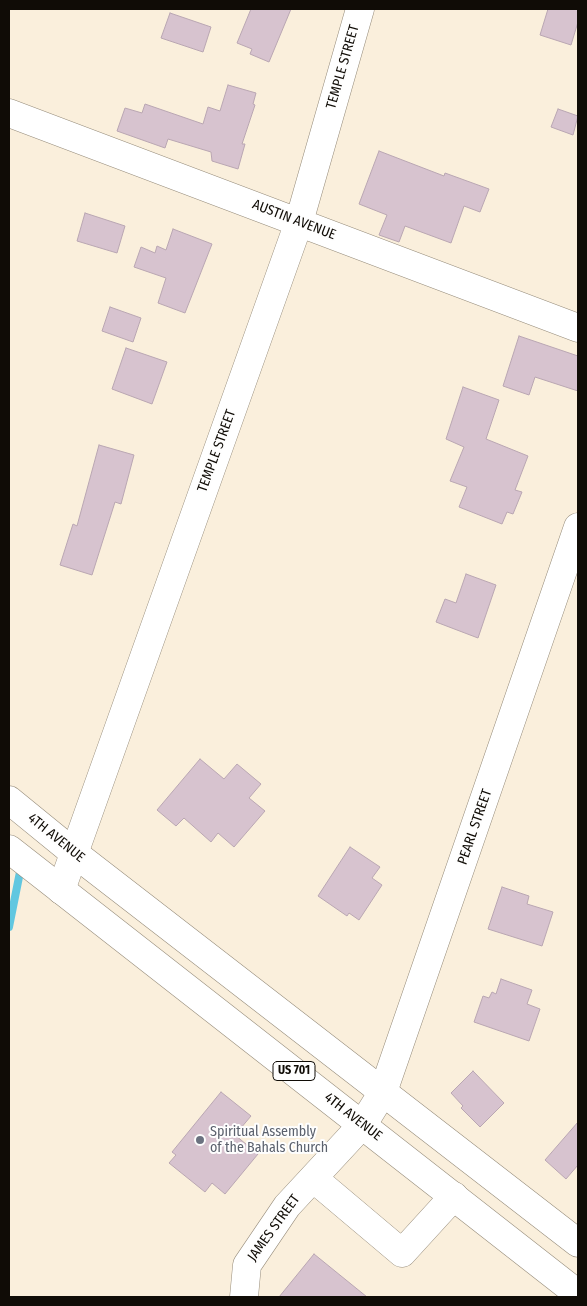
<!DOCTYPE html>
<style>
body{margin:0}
#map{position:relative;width:587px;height:1306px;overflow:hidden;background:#faefdc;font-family:"Fira Sans Condensed",sans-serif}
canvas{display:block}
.frame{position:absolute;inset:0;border:10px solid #100c06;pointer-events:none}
</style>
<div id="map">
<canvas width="587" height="1306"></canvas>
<div class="frame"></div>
</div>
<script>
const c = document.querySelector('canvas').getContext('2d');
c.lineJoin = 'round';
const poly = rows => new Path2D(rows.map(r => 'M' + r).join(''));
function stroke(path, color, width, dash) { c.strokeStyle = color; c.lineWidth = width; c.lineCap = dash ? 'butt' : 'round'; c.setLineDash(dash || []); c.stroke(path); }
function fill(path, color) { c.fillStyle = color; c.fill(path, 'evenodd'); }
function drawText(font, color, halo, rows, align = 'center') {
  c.font = font + ' "Fira Sans Condensed",sans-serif'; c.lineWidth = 4; c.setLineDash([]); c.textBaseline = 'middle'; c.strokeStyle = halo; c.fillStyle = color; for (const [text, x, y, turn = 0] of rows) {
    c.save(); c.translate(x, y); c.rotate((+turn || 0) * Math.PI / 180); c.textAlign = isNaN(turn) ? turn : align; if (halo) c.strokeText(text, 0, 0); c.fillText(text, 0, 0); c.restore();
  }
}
stroke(poly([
 [9,927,21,867]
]), '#61c7e0', 8);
const building = poly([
 [251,9,291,9,269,62,250,54,252,49,237,43,251,9],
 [548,9,578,9,578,22,571,45,540,35,548,9],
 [170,13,211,27,203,52,161,38,170,13],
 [228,85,256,93,253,104,255,105,242,144,245,144,238,169,212,161,211,152,168,139,165,148,117,131,125,108,142,113,145,104,203,124,208,107,220,111,228,85],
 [558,109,578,116,573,135,551,127,558,109],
 [379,151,444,176,445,173,489,189,480,212,464,206,451,243,405,226,399,242,379,235,387,215,359,204,379,151],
 [85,213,125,226,117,253,77,241,85,213],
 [173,229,212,244,185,313,158,303,166,278,134,267,141,247,155,253,157,246,166,250,173,229],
 [110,307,141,318,133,342,102,331,110,307],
 [519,336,578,356,578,391,535,377,529,395,503,386,519,336],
 [126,348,167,362,152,404,112,389,126,348],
 [463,387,499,400,486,439,528,456,515,490,522,492,513,514,507,512,502,524,459,507,467,487,450,481,464,447,446,439,463,387],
 [99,445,134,455,121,504,115,502,92,575,60,565,73,524,77,526,99,445],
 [466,574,496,585,478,638,436,622,445,599,456,603,466,574],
 [200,759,224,779,237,764,261,784,249,798,265,811,234,847,218,833,211,842,184,818,176,826,157,810,200,759],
 [350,847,380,867,372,878,382,885,359,920,349,913,347,916,318,896,350,847],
 [502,887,529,896,527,904,553,912,542,946,488,929,502,887],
 [501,979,532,990,527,1004,540,1009,529,1041,474,1022,483,996,489,998,492,992,496,994,501,979],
 [473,1071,504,1103,480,1127,461,1108,463,1106,451,1093,473,1071],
 [221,1092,251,1116,235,1135,258,1154,225,1194,212,1183,205,1192,169,1163,176,1155,172,1152,221,1092],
 [578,1122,578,1165,566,1179,545,1160,578,1122],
 [314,1254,367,1297,279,1297,314,1254]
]);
fill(building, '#d7c3cf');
stroke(building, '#b9a6b2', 1);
const minor = poly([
 [9,113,578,328],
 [61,890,299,222,360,9],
 [313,1178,402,1253,454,1196],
 [244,1297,247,1265,287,1206,363,1124,383,1092,578,527]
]);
const major = poly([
 [9,800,74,853,578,1243],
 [9,849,578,1294]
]);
stroke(minor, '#968c7b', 29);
stroke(major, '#968c7b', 29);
stroke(minor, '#fff', 28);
stroke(major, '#fff', 28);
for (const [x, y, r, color] of [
 [200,1140,5,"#6b7280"]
]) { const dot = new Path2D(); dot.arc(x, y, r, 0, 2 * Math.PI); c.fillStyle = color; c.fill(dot); stroke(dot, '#fefefe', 2); }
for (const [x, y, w] of [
 [294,1071,42]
]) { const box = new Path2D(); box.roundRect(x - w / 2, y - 9.5, w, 19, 4); c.fillStyle = '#fefefe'; c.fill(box); stroke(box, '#100c06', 1); }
drawText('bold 12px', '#100c06', null, [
 ["US 701",294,1071]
]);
drawText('14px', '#100c06', '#fefefe', [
 ["TEMPLE STREET",343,67,-74],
 ["AUSTIN AVENUE",294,220,21],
 ["TEMPLE STREET",217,451,-70],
 ["PEARL STREET",475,827,-71],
 ["4TH AVENUE",56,838,39],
 ["4TH AVENUE",353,1117,38],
 ["JAMES STREET",274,1228,-54]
]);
drawText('14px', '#5b616d', '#fefefe', [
 ["Spiritual Assembly",210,1132],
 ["of the Bahals Church",210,1148]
], 'left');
</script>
